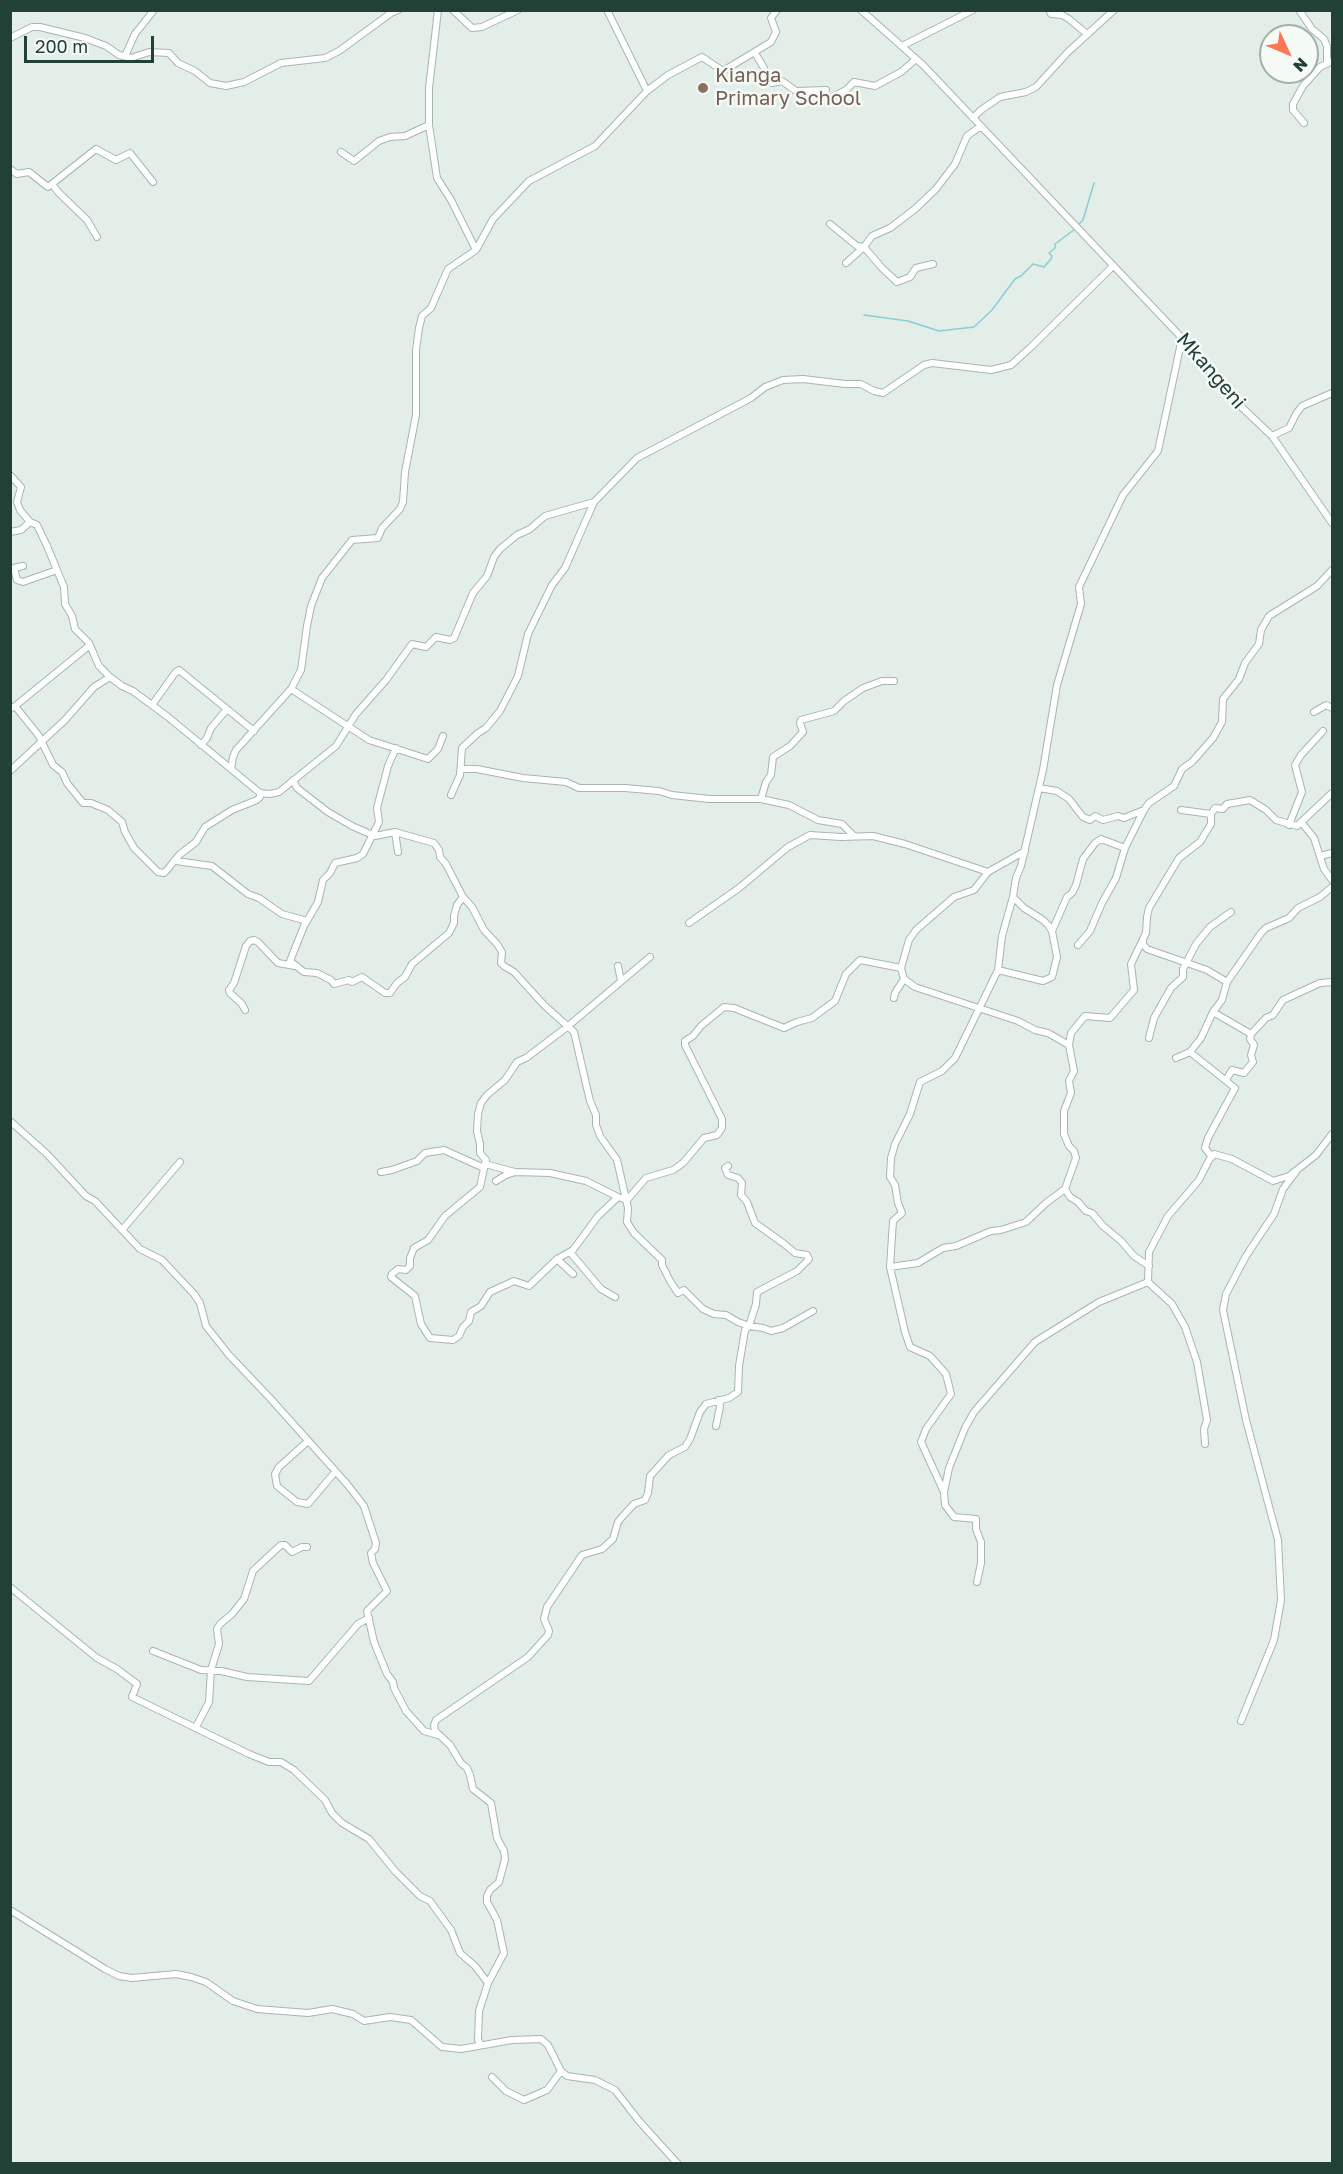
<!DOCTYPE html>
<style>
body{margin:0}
#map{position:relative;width:1343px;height:2174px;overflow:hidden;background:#e3eee9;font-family:"Golos Text",sans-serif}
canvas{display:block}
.frame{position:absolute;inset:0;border:12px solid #214137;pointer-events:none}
.north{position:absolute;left:1259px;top:24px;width:60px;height:60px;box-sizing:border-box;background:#f5faf7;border:2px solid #a0b0aa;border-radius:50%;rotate:134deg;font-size:16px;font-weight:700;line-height:24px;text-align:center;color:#214137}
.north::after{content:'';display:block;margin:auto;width:21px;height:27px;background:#fc7554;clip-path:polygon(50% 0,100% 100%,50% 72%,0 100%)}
.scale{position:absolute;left:24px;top:36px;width:130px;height:27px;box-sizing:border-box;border:3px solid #214137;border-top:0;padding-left:8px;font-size:18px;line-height:21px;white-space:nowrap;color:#214137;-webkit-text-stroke:4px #f5faf7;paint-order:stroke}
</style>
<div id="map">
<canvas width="1343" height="2174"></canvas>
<div class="frame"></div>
<div class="north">N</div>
<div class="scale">200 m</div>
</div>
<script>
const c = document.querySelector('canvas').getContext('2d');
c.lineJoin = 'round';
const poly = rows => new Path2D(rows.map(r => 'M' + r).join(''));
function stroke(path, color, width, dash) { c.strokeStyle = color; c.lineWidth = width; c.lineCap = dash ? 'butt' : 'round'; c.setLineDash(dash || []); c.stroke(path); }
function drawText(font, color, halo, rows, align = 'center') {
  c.font = font + ' "Golos Text",sans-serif'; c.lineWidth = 5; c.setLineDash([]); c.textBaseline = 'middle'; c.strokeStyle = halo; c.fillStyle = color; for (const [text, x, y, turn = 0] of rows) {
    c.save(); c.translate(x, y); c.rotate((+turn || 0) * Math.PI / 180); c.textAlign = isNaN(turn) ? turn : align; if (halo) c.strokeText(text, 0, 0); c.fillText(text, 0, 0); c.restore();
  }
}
stroke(poly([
 [1078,225,1083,220,1094,183],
 [864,315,908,321,939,331,974,327,992,310,1015,279,1021,276,1033,264,1044,267,1051,259,1052,256,1049,253,1055,248,1055,244,1075,229]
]), '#88ced7', 1.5);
const minor = poly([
 [453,10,472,28,482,27,518,10],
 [607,10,647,91],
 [861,10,923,65,1182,338,1231,397,1272,436,1332,523],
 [1049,10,1051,14,1062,15,1069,19,1087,34],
 [1299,10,1312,29,1324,39,1327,46,1327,64],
 [10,38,32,27,40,27,85,38,106,46,119,55,131,58,149,52,169,53,178,63,195,71,210,83,226,86,244,82,281,63,325,58,339,51,391,13,398,10],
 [902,46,973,10],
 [755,53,764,68,764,75,768,81,772,83,782,81,796,91,826,90],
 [125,56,135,34,154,10],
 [832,97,846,90,854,82,875,86,901,72,916,59],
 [973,118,981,110,1000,97,1026,92,1036,87,1068,52,1114,10],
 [1304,123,1293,110,1293,104,1303,86,1320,67,1332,61],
 [429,125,437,178,451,200,476,250],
 [341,152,354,161,379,141,390,137,405,136,429,125,429,88,438,10],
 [10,169,17,174,29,172,48,187,96,149,116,160,130,153,153,182],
 [53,185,58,192,87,220,97,237],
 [830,224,857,246,864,247,882,268,897,282,910,277,916,268,933,264],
 [846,263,864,247,872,236,890,228,915,209,936,189,955,164,967,136,981,126],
 [1272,436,1289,428,1296,414,1302,406,1332,393],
 [10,475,21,487,17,502,20,510,30,522,37,525,47,546,64,587,65,604,72,616,75,629,89,643,99,666,110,677],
 [594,502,545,516,530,529,517,535,500,549,494,557,487,576,473,593,454,638,450,640,436,637,426,647,412,644,386,680,356,714,336,746,279,792,270,794,260,793,231,769,233,757,236,750,291,689,301,670,307,626,311,606,322,578,352,540,378,538,382,528,400,509,403,502,405,472,416,415,416,350,419,328,422,316,431,308,448,269,476,250,493,219,529,181,595,146,647,91,668,75,702,57,723,71,771,42,776,32,771,18,777,10],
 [10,532,21,530,30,522],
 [23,566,14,568,17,580,23,582,57,570],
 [291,689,369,740,428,759,438,749,443,736],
 [152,705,175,673,179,670,254,731],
 [14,707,90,645],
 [10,709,15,706,39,736,53,765,62,772,67,783,83,803,91,803,108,810,122,822,125,832,134,848,158,872,164,873,167,870,179,855,196,842,205,827,232,810,257,800,260,797,260,793],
 [1314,712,1326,705,1332,708],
 [201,745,207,738,211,728,227,709],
 [396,748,388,766,377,808,379,822,363,854,357,858,335,863,330,873,323,880,318,902,304,926,290,961,304,972,317,973,331,980,334,984,349,980,352,982,362,977,385,993,390,993,397,983,405,977,412,964,449,933,454,923,454,916,457,905,463,897],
 [461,769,477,769,523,778,566,782,579,788,625,788,659,791,672,795,709,799,761,799,789,805,818,820,842,824,854,836],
 [10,771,65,720,94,687,110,677,122,686,133,691,168,717,231,769],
 [293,780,297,788,328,812,352,826,375,836,395,832,398,852],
 [1039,788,1057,791,1069,799,1083,817,1090,820,1095,816,1103,820,1118,816,1124,818,1144,810,1149,803,1174,786,1182,769,1192,762,1213,738,1222,722,1223,699,1239,679,1245,663,1259,644,1261,630,1269,616,1317,586,1332,570],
 [451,795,460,775,462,748,478,733,486,728,500,711,518,676,528,634,552,585,565,568,594,502,637,458,751,398,765,387,783,380,803,379,845,384,861,384,874,391,883,393,924,365,932,363,991,370,1011,365,1031,347,1113,266],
 [761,799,766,782,771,775,773,757,790,746,803,732,800,723,801,720,834,711,844,701,863,688,882,681,894,681],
 [1181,810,1211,814,1215,808,1223,809,1227,804,1250,800,1266,810,1276,820,1297,826,1332,793],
 [1302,823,1314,838,1324,869,1332,880],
 [1289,825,1302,792,1295,765,1301,755,1323,731],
 [395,832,434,843,439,850,440,857,446,864,463,897,472,907,484,930,497,944,502,952,501,963,504,966,514,972,544,1005,574,1032,590,1101,596,1115,596,1125,600,1136,617,1160,628,1208,627,1222,634,1233,662,1260,662,1265,670,1281,678,1293,684,1290,703,1309,714,1314,726,1315,738,1322,749,1326,756,1304,757,1292,797,1271,809,1259,807,1255,795,1253,783,1243,755,1223,747,1202,741,1195,742,1183,738,1178,728,1175,725,1168,728,1166],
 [1320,856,1332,853],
 [176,861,212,866,248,894,259,898,282,914,307,921],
 [689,923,739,888,788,847,810,835,841,837,873,836,905,844,988,872],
 [1052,931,1067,897,1072,893,1076,885,1083,859,1095,843,1101,839,1125,848],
 [1143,940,1143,944,1147,949,1207,970,1227,982],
 [1078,945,1090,931,1102,903,1116,878,1125,848,1144,810],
 [618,966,621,981],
 [901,968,904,979,915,987,1018,1021,1035,1030,1048,1033,1069,1045],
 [998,970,1043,981,1052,977,1057,957,1052,931,1048,925,1043,920,1024,908,1013,897],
 [894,998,895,993,904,979],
 [245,1010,242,1004,230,993,229,990,234,983,246,946,250,941,254,940,258,942,278,963,295,966],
 [1213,1012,1251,1034,1250,1039,1254,1045,1251,1055,1253,1062,1244,1073,1232,1070,1226,1080],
 [1251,1034,1266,1018,1273,1015,1283,1000,1320,983,1332,982],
 [1149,1038,1154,1018,1171,988,1183,977,1183,969,1196,944,1210,927,1231,912],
 [1190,1052,1235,1088,1208,1138,1205,1148,1212,1157],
 [1176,1058,1190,1052,1201,1038,1213,1012,1222,1000,1227,982,1261,933,1266,928,1289,918,1298,908,1320,897,1332,887],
 [10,1121,47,1154,86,1196,95,1201,140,1249,162,1260,194,1294,200,1303,206,1326,229,1355,269,1397,347,1484,364,1506,376,1543,375,1549,371,1553,373,1563,387,1591,367,1611,374,1642,387,1674,393,1682,394,1688,406,1711,424,1731,438,1735],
 [485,1164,486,1160,480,1153,480,1144,477,1131,478,1114,481,1103,487,1095,505,1080,517,1062,526,1058,567,1027,650,957],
 [381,1172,392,1170,417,1161,425,1153,444,1150,484,1168],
 [515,1172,485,1164,480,1187,445,1216,428,1240,414,1248,410,1258,410,1266,406,1270,398,1269,392,1274,391,1277,415,1296,421,1324,430,1338,453,1340,459,1336,463,1327,469,1321,471,1312,481,1306,490,1292,514,1281,529,1286,557,1259,573,1250,598,1216,618,1197,627,1200,646,1178,673,1170,683,1163,704,1138,717,1135,722,1128,722,1119,685,1045,685,1041,693,1036,701,1026,724,1007,734,1008,784,1028,797,1022,812,1018,835,1001,846,974,860,960,901,968,909,940,916,930,954,897,974,890,988,872,1025,851],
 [496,1181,506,1175,515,1172,550,1173,586,1181,618,1197],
 [122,1230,180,1162],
 [570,1252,601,1289,615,1297],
 [557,1259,573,1274],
 [1149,1266,1134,1256,1121,1241,1103,1226,1092,1213,1086,1211,1078,1202,1070,1197,1065,1189,1076,1158,1074,1151,1069,1146,1064,1134,1064,1111,1071,1093,1069,1081,1074,1071,1069,1045,1071,1033,1085,1016,1110,1018,1134,990,1131,964,1146,933,1147,917,1149,908,1179,858,1200,842,1211,824,1211,814],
 [890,1267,918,1263,943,1248,956,1246,991,1231,1001,1230,1026,1222,1046,1203,1065,1189],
 [716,1426,720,1407,719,1400],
 [308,1441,279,1467,275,1474,277,1486,297,1502,308,1504,335,1472],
 [1205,1444,1204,1429,1207,1420,1197,1362,1185,1327,1172,1304,1148,1282,1149,1252,1168,1216,1199,1180,1209,1160,1214,1154,1232,1159,1273,1181,1289,1176,1316,1155,1332,1134],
 [944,1492,921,1442,926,1429,951,1394,946,1374,930,1356,910,1347,905,1332,890,1267,893,1221,902,1213,898,1203,895,1185,890,1177,891,1158,895,1144,910,1114,920,1082,942,1071,955,1058,998,970,1002,936,1013,897,1016,878,1021,866,1043,770,1057,685,1081,604,1079,587,1123,495,1158,451,1182,338],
 [977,1582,981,1563,981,1542,976,1529,976,1519,954,1517,945,1505,944,1492,949,1468,965,1428,974,1412,1035,1342,1099,1302,1148,1282],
 [10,1587,97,1658,117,1669,137,1684,132,1697,249,1754,269,1762,281,1762,294,1770,325,1800,332,1813,342,1823,369,1839,395,1871,420,1896,430,1901,451,1930,460,1953,475,1966,488,1983],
 [153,1651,201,1670,221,1671,247,1677,309,1681,358,1624,369,1618],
 [1241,1721,1274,1640,1281,1600,1278,1540,1246,1420,1223,1310,1226,1294,1246,1256,1274,1214,1283,1189,1298,1169],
 [196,1727,209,1702,211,1670,219,1644,217,1629,220,1624,232,1614,244,1599,253,1571,270,1555,281,1545,285,1545,292,1552,302,1547,307,1547],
 [10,1910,105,1969,119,1976,132,1978,176,1974,191,1977,206,1982,233,2001,257,2009,308,2013,332,2009,353,2014,364,2021,390,2017,411,2020,442,2047,461,2049,512,2040,541,2039,548,2045,561,2071,567,2076,595,2080,615,2090,639,2121,678,2164],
 [481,2045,478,2040,479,2011,488,1983,504,1953,497,1920,487,1902,487,1896,490,1890,499,1882,505,1859,504,1851,497,1838,491,1803,473,1789,470,1775,467,1768,461,1763,450,1745,435,1731,434,1725,436,1720,528,1657,548,1635,549,1631,544,1619,547,1607,582,1555,602,1549,613,1539,618,1522,622,1517,634,1504,645,1500,648,1493,650,1476,669,1455,685,1447,690,1439,700,1412,706,1404,729,1398,738,1392,739,1366,745,1330,749,1326,763,1328,771,1331,783,1328,813,1311],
 [492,2077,506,2091,524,2100,547,2090,561,2071]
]);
stroke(minor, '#a5b7b0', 8);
stroke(minor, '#fff', 6);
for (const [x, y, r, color] of [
 [703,88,6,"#8d6e63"]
]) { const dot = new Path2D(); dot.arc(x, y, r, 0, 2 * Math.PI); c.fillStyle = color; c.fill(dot); stroke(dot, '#f5faf7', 2); }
drawText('20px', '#785e54', '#f5faf7', [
 ["Kianga",715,76],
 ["Primary School",715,99]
], 'left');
drawText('20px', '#214137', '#f5faf7', [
 ["Mkangeni",1211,371,49]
]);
</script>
